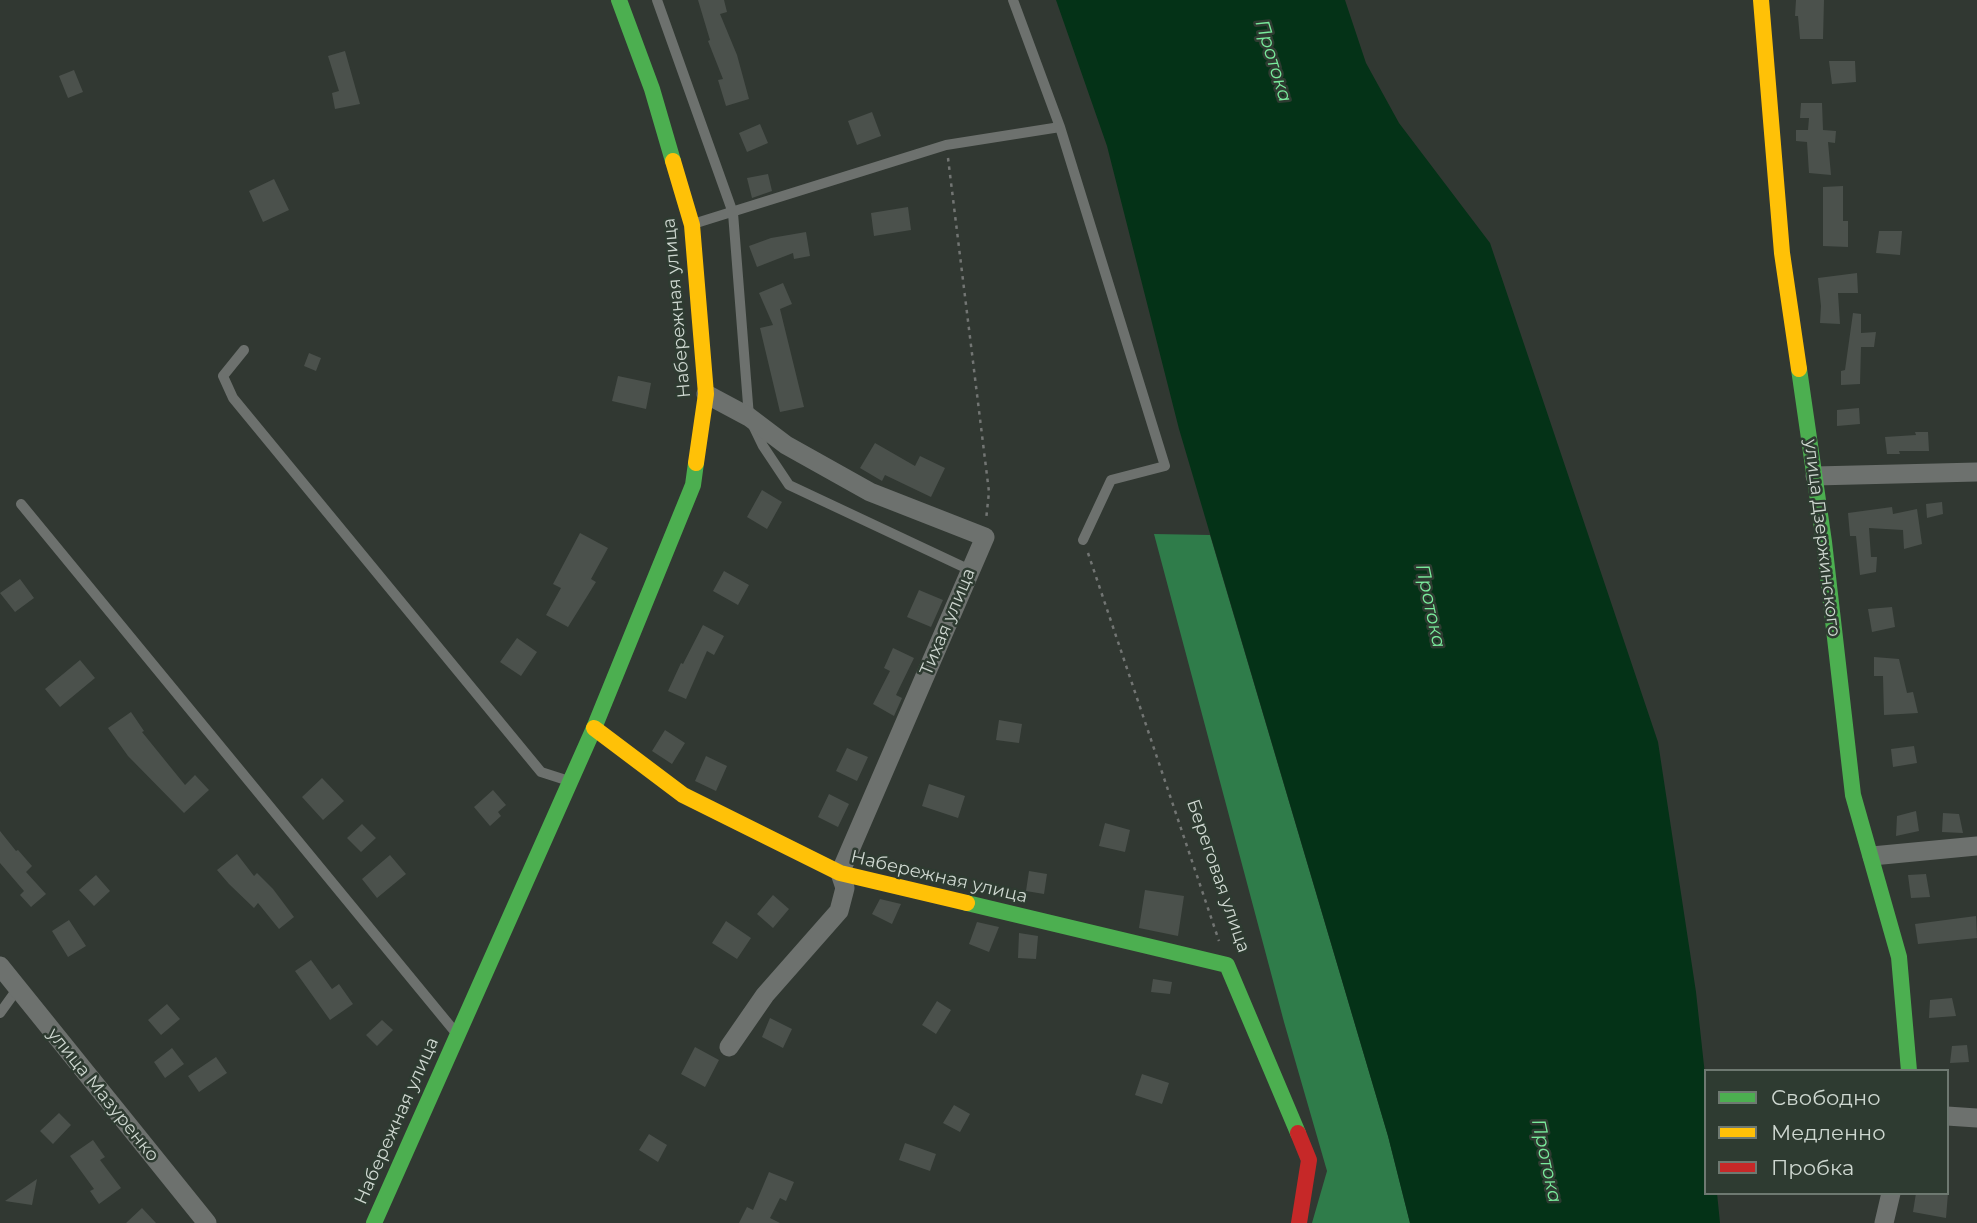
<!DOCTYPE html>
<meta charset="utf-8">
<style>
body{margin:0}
#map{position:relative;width:1977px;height:1223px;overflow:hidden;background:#313832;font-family:Montserrat,sans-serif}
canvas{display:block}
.legend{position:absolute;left:1704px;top:1069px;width:245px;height:126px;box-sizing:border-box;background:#2e3b31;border:2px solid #6e7971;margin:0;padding:9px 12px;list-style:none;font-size:21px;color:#ced7d0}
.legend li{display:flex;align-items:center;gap:14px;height:35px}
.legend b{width:35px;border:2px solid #6e7971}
</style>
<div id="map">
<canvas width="1977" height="1223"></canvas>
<ul class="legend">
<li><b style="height:9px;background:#4caf50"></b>Свободно</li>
<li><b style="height:9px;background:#ffc107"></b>Медленно</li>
<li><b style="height:9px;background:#c62828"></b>Пробка</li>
</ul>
</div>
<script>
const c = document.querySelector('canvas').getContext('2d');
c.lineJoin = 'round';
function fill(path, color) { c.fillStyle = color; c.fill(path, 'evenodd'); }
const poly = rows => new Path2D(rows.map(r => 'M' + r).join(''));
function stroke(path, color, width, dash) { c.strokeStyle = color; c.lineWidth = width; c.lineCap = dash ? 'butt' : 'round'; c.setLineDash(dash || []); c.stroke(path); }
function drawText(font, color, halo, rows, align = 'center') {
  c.font = font + ' Montserrat,sans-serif'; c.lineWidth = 5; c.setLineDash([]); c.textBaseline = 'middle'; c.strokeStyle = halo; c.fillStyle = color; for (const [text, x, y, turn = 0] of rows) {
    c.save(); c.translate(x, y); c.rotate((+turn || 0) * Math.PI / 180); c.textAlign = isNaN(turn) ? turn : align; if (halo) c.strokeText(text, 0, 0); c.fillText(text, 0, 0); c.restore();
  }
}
fill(poly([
 [1154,534,1210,535,1388,1136,1410,1223,1312,1223,1327,1171,1284,1022]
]), '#2f7c4a');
fill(poly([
 [1056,0,1345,0,1366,63,1399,123,1490,243,1658,742,1696,992,1706,1084,1706,1193,1717,1193,1720,1223,1410,1223,1388,1136,1179,429,1107,146]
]), '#043217');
fill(poly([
 [698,0,724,0,727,12,720,14,737,55,749,99,726,106,718,80,723,79,708,41,710,40],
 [1796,0,1824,0,1823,39,1800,39,1798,16,1795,16],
 [345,51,360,104,335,109,332,93,339,91,328,56],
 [1829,61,1855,61,1856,82,1832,84],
 [74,70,83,92,68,98,59,76],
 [1801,103,1822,103,1823,130,1836,131,1835,143,1828,142,1831,175,1809,173,1807,142,1796,141,1796,130,1808,130,1809,118,1800,118],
 [872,112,881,136,857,145,848,121],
 [760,124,768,143,747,152,739,133],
 [768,174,772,191,752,198,747,178],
 [274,179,289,210,263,222,249,191],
 [1843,186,1843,221,1848,221,1848,247,1823,246,1823,187],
 [908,207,911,230,874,236,871,213],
 [1879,231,1902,231,1900,255,1876,253],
 [806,232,810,256,794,259,793,253,757,267,749,246,771,238],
 [1857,273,1858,293,1838,293,1840,324,1820,323,1821,306,1818,278],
 [783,283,792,304,780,309,804,407,780,412,760,328,773,325,759,293],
 [1853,313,1861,314,1861,333,1876,332,1874,347,1861,347,1860,384,1841,385,1841,371,1845,370],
 [309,353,321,358,316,371,304,366],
 [618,376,651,383,646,409,612,401],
 [1859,408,1860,424,1837,426,1837,410],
 [1915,432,1928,432,1929,451,1899,451,1900,454,1887,454,1885,437,1916,435],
 [875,443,915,466,920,456,945,468,931,497,885,475,882,481,860,468],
 [762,490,782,502,767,529,747,517],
 [1942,502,1943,514,1927,518,1926,504],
 [1892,507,1893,514,1917,509,1922,544,1904,549,1903,530,1869,528,1871,557,1877,557,1876,572,1860,575,1856,536,1850,536,1848,513],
 [580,533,608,548,591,579,596,582,568,627,546,615,561,588,553,584],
 [724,571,749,585,738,605,713,591],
 [20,579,34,598,15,612,0,593],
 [919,590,943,600,931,627,907,617],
 [1892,607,1895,627,1872,632,1868,609],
 [703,625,724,636,714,655,707,651,686,699,668,691,681,663,683,664],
 [517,638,537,652,521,676,500,662],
 [893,648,914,658,896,695,902,698,894,716,873,704,890,671,884,668],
 [1874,657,1899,659,1907,693,1913,692,1918,713,1884,715,1883,676,1874,676],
 [80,660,95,678,60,707,45,689],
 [131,712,144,731,142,732,185,785,195,775,209,790,184,813,128,756,108,728],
 [999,720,1022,724,1019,743,996,740],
 [665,730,685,743,672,764,652,751],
 [1914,746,1917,763,1893,767,1891,749],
 [847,748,868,757,857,781,836,771],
 [706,756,727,766,716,791,695,781],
 [322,778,344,801,323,820,302,797],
 [929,784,965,796,958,818,922,806],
 [493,790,506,805,498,812,501,816,490,826,474,807],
 [829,794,849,804,838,827,818,817],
 [1916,811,1919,831,1896,836,1897,816],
 [1943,813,1959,814,1963,833,1942,832],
 [1105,823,1130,830,1125,852,1099,846],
 [362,824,376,838,361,852,347,838],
 [0,831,16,851,18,850,32,866,26,872,46,894,31,907,20,895,24,891,0,863],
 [237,854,254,876,257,873,273,889,294,917,279,929,258,903,254,908,229,884,217,870],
 [390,855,406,874,377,898,362,879],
 [1029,871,1047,874,1044,894,1026,891],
 [1926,874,1930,897,1911,898,1908,875],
 [96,875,110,891,94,906,79,890],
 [1145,890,1184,896,1178,936,1139,928],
 [773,895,789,909,773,928,757,914],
 [880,899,901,904,892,924,872,914],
 [1976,916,1977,938,1918,944,1915,924],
 [69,920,86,946,68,957,52,931],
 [726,921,751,938,737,959,712,943],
 [977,922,999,927,989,952,969,944],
 [1019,933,1038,936,1036,959,1018,958],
 [311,960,332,989,339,984,353,1004,330,1020,295,971],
 [1153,979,1172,982,1170,994,1151,992],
 [1952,998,1956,1016,1929,1018,1930,1000],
 [937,1001,951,1010,936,1034,922,1025],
 [167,1004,180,1019,161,1035,148,1020],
 [770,1018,792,1029,783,1048,762,1037],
 [382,1020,393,1030,377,1046,366,1035],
 [1967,1045,1969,1062,1950,1063,1952,1046],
 [695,1047,719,1060,705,1087,681,1074],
 [172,1048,184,1064,165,1078,154,1062],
 [216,1057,227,1073,199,1092,188,1076],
 [1142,1074,1169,1083,1162,1104,1135,1095],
 [954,1105,970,1114,960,1132,943,1123],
 [59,1113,71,1125,53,1144,40,1131],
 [649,1134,667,1145,658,1162,639,1150],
 [93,1140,105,1157,100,1160,121,1188,99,1204,90,1191,94,1189,70,1156],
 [905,1143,936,1154,930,1171,899,1160],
 [769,1172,794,1182,786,1201,780,1198,770,1218,780,1223,739,1223,747,1207,753,1210],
 [37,1179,32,1205,5,1201],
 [1916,1193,1948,1193,1946,1218,1913,1212],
 [142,1208,156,1223,126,1223]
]), '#4b514c');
stroke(poly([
 [948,158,989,492,986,520],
 [1088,553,1219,941]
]), '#727573', 2.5, [3.5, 5]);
stroke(poly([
 [657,0,733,213,749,417,763,446,789,485,970,570],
 [1013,0,1060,127,1165,466,1111,480,1083,540],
 [693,224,946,145,1060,127],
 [244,350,223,376,233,398,541,772,569,781],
 [21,504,456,1033],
 [0,1013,18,988]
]), '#6d716e', 10);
stroke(poly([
 [706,394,749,417,786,445,870,492,985,537,840,873,845,888,839,911,765,995,729,1047],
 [1815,476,1977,472],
 [1872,856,1977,846],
 [0,966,207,1223],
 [1947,1116,1977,1118],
 [1884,1223,1891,1193]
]), '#6d716e', 19);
stroke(poly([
 [619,0,652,89,673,161],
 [1799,369,1824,542,1853,795,1899,957,1909,1071],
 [967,903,1227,965,1298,1133],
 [374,1223,594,728,693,485,696,463]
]), '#4caf50', 16);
stroke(poly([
 [1761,0,1782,253,1799,369],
 [673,161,692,225,706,394,696,463],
 [594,728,683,795,840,873,967,903]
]), '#ffc107', 16);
stroke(poly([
 [1298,1133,1309,1160,1299,1223]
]), '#c62828', 16);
drawText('18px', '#ced7d0', '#2e3b31', [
 ["Набережная улица",677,308,-95],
 ["улица Дзержинского",1822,538,83],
 ["Тихая улица",948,622,-67],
 ["Береговая улица",1218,876,71],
 ["Набережная улица",939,877,13],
 ["улица Мазуренко",103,1095,51],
 ["Набережная улица",397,1121,-66]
]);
drawText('italic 19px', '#79ea9b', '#2e3b31', [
 ["Протока",1273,61,73],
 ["Протока",1430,606,78],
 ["Протока",1546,1161,78]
]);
</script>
